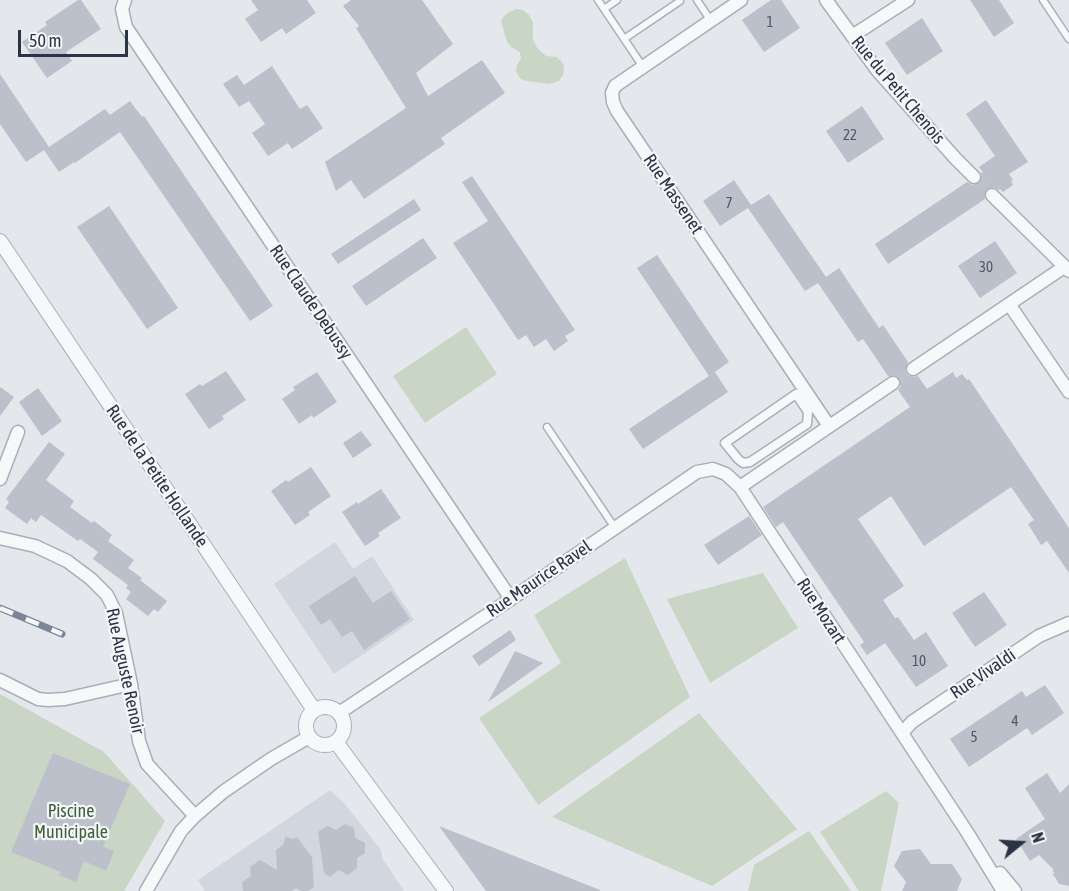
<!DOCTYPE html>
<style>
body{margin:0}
#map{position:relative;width:1069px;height:891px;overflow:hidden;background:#e4e7ec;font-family:"Asap Condensed",sans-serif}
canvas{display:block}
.north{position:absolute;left:991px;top:813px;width:60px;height:60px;-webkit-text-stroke:4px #f4f6f9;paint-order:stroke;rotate:72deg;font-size:16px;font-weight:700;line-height:24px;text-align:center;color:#2b3445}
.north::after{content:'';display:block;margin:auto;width:21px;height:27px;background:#2b3445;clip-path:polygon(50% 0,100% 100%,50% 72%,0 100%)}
.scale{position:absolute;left:18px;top:30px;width:110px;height:27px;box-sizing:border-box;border:3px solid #2b3445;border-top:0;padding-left:8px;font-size:18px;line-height:21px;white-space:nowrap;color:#2b3445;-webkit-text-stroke:4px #f4f6f9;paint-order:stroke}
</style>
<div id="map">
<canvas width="1069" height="891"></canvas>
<div class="north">N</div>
<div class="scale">50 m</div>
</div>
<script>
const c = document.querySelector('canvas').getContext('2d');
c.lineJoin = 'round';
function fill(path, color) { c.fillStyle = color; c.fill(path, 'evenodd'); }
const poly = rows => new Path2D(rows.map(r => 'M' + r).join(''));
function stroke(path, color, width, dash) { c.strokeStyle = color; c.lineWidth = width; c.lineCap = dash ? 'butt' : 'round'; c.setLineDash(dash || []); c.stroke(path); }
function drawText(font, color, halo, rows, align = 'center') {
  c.font = font + ' "Asap Condensed",sans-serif'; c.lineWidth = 4.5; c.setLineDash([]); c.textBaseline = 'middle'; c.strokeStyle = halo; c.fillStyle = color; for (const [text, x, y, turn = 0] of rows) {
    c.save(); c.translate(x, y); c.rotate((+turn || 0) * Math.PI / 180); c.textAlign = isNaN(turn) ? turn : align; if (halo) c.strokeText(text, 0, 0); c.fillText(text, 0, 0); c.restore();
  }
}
fill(poly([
 [335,542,353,569,372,556,414,620,334,674,274,584],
 [330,790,344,803,381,850,382,858,404,891,205,891,198,880]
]), '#d2d6de');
fill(poly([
 [517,9,523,10,529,15,533,22,533,40,538,49,546,56,557,57,561,61,564,66,563,75,559,81,549,84,527,81,521,79,518,75,516,71,517,65,521,59,520,52,511,47,507,42,501,21,503,17,509,12],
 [466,327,497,374,425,423,393,376],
 [625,558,690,697,538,805,479,718,561,663,534,615],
 [763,573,798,628,710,683,667,599],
 [0,694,104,752,165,821,124,891,0,891],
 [699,713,797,829,712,886,552,817],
 [886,791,899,803,881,891,859,891,820,832],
 [809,831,851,891,748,891,754,865]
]), '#c9d6c5');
fill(poly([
 [78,0,81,0,101,29,66,52,72,61,47,78,22,42,47,25,45,22],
 [251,0,307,0,316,13,286,34,282,28,261,42,245,19,258,10],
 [351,0,422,0,453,44,416,73,428,96,482,60,505,93,441,138,445,144,364,199,351,180,336,191,325,162,406,108,356,28,359,26,343,6],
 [771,0,781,0,800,28,764,52,742,20],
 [970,0,999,0,1014,23,994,37],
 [922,18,943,51,907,75,885,43],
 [272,66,300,109,307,105,323,128,292,149,288,143,268,156,252,133,265,124,249,101,239,107,223,84,237,75,244,85],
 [0,74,49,147,105,109,110,115,130,101,142,117,144,116,273,306,250,321,120,132,75,163,74,162,59,172,44,150,26,162,0,124],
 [986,100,1028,162,1009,174,1013,180,1011,181,1013,185,1003,192,1000,189,999,190,993,187,987,189,984,194,985,199,888,264,875,244,967,182,972,185,977,185,980,182,982,179,981,173,983,172,979,167,995,156,966,114],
 [862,106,884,139,848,163,826,131],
 [472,176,575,330,565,336,568,341,554,351,546,339,534,347,526,335,518,340,453,243,488,221,462,182],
 [734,180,751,205,769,194,826,277,839,268,879,328,883,325,908,362,905,369,906,373,909,376,913,377,918,376,927,389,953,372,956,378,962,374,967,380,969,379,1069,528,1069,573,1047,541,1041,545,1028,524,1034,520,1011,487,924,546,891,496,858,519,904,586,883,600,895,618,898,617,914,640,926,632,948,666,916,687,885,643,867,655,860,645,864,642,783,522,776,527,763,507,910,407,898,390,901,386,900,379,896,375,888,376,863,339,858,342,818,283,805,291,748,208,720,226,703,201],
 [414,199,421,210,338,264,331,254],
 [109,206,178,308,147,329,77,227],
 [423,238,437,258,366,306,352,286],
 [995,241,1017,273,980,298,958,266],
 [657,255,729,362,709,376,637,268],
 [226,371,246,400,222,416,224,419,209,429,185,394,200,384,202,386],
 [317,372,337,402,313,418,312,415,299,424,282,399,295,390,293,387],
 [715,372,728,392,643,449,629,429],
 [0,387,14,397,0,416],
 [38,388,62,421,42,436,19,402],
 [361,431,372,445,353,458,343,443],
 [49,442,65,454,46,480,74,501,70,507,92,523,94,521,112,535,108,541,134,560,128,568,142,578,140,580,167,601,158,612,154,609,148,616,126,599,131,592,126,588,128,585,93,559,98,552,80,539,78,541,41,515,36,522,31,518,27,524,5,508,9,502,6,499],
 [311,467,331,496,308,512,310,515,295,525,271,491,286,480,288,482],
 [381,489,401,518,378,533,380,536,365,546,342,512,357,502,358,504],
 [749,516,762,535,718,565,704,545],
 [355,576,373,603,391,591,410,619,364,650,352,631,342,637,330,619,321,625,309,606],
 [984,592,1007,625,975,647,952,613],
 [510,630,516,640,479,666,472,656],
 [515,651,543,663,488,702],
 [1045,685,1064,713,1032,735,1027,728,969,767,950,739,1022,691,1026,697],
 [53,753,130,784,103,847,114,851,106,871,84,861,76,882,59,875,61,872,11,852],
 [1047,773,1060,793,1069,784,1069,886,1059,884,1055,877,1053,876,1054,872,1052,871,1054,870,1039,855,1030,861,1016,839,1045,819,1025,788],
 [345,824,354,828,355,838,365,843,365,853,357,858,357,868,348,875,339,870,330,877,324,873,318,832,327,826,336,830],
 [439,826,600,890,600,891,486,891],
 [285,837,294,839,297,837,312,857,314,887,308,891,301,891,296,888,292,891,243,891,242,882,251,876,250,867,260,860,277,870,276,850,284,844],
 [920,849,931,864,952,864,962,879,957,891,902,891,906,882,894,866,902,851]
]), '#bbc0ca');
stroke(poly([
 [974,177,992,195],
 [893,383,913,369]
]), '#bfc3cb', 12, [12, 6]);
const service = poly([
 [598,0,643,67],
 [697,0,711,21],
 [1043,0,1069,39],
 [604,9,617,0],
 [624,39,680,1],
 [547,427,615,528]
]);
const pedestrian = poly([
 [796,394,808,412,807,424,750,462,743,463,738,459,725,443,796,394]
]);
const minor = poly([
 [125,0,122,9,126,27,511,599],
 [741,0,615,86,612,93,613,102,617,111,829,426],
 [826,0,877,70,955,158,974,177],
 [852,36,908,0],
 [992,195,1069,271],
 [1009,304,1069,392],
 [913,369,1064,267],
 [0,479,18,432],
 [740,487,893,383],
 [0,538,35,546,67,561,91,579,107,595,116,613,131,684,139,741,147,764,195,816],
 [0,680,38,699,48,700,65,699,131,684],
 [339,713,511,599,697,472,713,469,726,474,740,487,967,832,1003,891],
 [902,733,912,722,1039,636,1069,623],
 [1000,873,1015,891],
 [146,891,181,831,195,816,223,792,271,759,309,737]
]);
const tertiary = poly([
 [0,241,314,710],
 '306 726a19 19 0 1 1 38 0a19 19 0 1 1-38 0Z',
 [336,742,446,891]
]);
stroke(service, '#a9aeb7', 9);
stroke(pedestrian, '#a9aeb7', 11);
stroke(minor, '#a9aeb7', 15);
stroke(tertiary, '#a9aeb7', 16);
stroke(service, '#f7f8fa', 6);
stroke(pedestrian, '#f7f8fa', 8);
stroke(minor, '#f7f8fa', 12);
stroke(tertiary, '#f7f8fa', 14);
const rail = poly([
 [0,608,62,634]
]);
stroke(rail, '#7d8696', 7);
stroke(rail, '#f4f6f9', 4.5, [14]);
drawText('15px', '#4f5766', null, [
 ["1",770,22],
 ["22",850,135],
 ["7",729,203],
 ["30",986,267],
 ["10",919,661],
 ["4",1015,721],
 ["5",974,737]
]);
drawText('18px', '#2b3445', '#f4f6f9', [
 ["Rue du Petit Chenois",898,90,50],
 ["Rue Massenet",673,194,56],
 ["Rue Claude Debussy",311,302,56],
 ["Rue de la Petite Hollande",157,476,56],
 ["Rue Maurice Ravel",539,579,-34],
 ["Rue Mozart",821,611,57],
 ["Rue Auguste Renoir",125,671,78],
 ["Rue Vivaldi",983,674,-34]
]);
drawText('18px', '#3f6138', '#f4f6f9', [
 ["Piscine",71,811],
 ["Municipale",71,832]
]);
</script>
